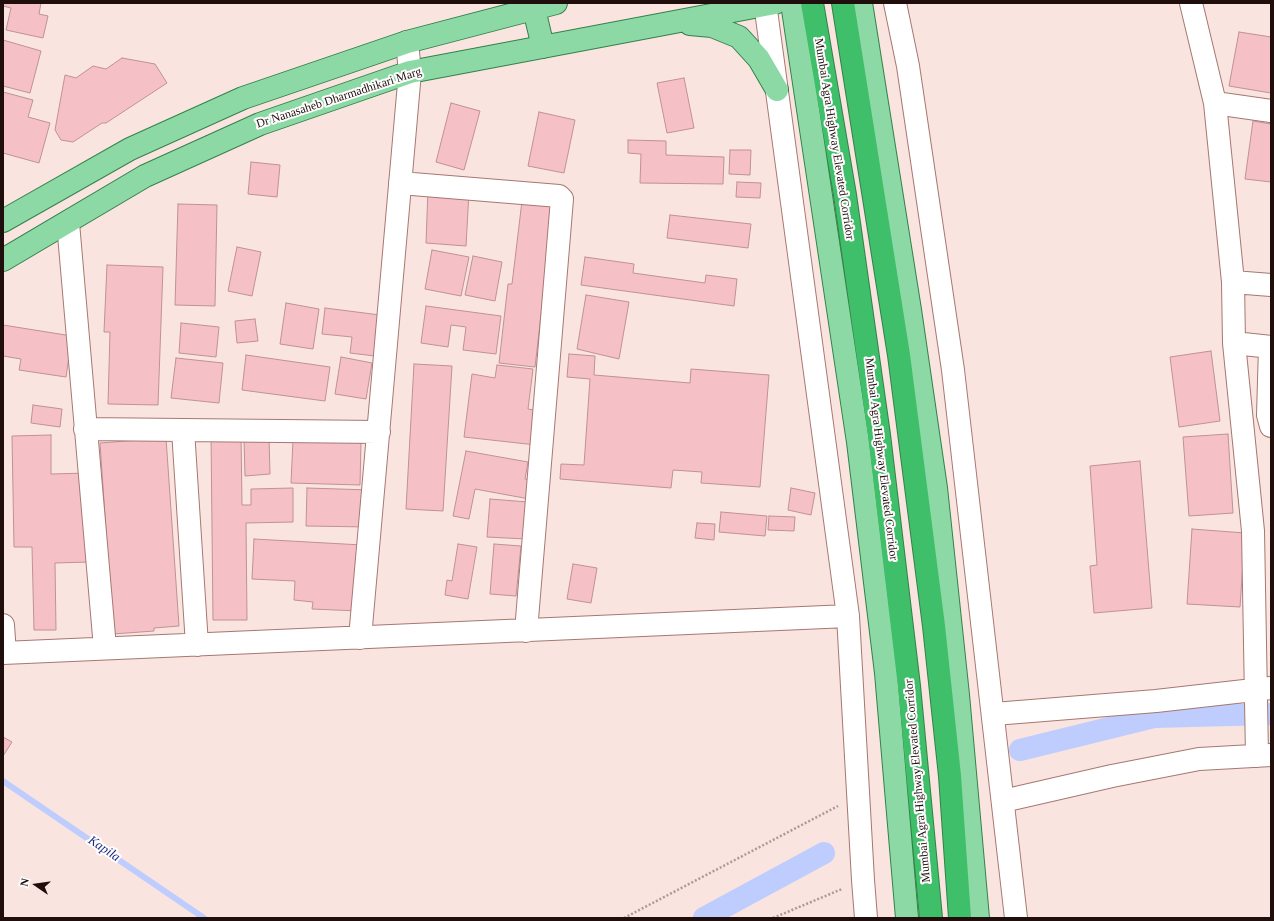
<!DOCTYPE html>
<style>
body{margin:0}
#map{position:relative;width:1274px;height:921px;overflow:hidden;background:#f9e4e0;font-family:Georgia,serif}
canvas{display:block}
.frame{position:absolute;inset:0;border:4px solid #1f0e0b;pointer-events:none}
.north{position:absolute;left:16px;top:865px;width:40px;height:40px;-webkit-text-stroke:3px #fff;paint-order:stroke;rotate:283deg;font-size:11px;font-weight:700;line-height:16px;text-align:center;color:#1f0e0b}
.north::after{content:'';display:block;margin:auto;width:14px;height:18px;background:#1f0e0b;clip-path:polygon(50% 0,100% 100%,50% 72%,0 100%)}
</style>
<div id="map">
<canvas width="1274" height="921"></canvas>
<div class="frame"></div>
<div class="north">N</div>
</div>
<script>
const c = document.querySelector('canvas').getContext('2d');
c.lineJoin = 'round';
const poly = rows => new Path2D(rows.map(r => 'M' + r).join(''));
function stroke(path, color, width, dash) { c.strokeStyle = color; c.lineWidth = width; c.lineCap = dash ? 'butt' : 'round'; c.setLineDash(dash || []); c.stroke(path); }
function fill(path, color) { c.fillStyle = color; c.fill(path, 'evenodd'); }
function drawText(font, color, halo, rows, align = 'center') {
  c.font = font + ' Georgia,serif'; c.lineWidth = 4; c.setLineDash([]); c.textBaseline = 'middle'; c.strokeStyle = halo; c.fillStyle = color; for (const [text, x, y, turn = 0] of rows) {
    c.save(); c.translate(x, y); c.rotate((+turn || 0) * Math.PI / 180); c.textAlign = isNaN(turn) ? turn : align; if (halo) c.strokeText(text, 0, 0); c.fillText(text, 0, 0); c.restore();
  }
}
stroke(poly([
 [3,781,204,918]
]), '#becdfd', 6);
stroke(poly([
 [1020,750,1154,717,1271,714],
 [704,918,824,853]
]), '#becdfd', 22);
const building = poly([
 [3,3,41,3,39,14,48,16,43,38,6,30,11,8,3,6,3,3],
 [1239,32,1271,37,1271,93,1229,86,1239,32],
 [3,40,41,51,30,93,3,86,3,40],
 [122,58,155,64,167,83,106,123,102,123,73,142,61,140,55,130,65,75,76,78,93,66,106,69,122,58],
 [684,78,694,128,667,133,657,83,684,78],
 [3,92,33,100,28,117,50,123,39,163,3,153,3,92],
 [451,103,480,111,464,170,436,162,451,103],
 [539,112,575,120,564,173,528,166,539,112],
 [1253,121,1271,124,1271,182,1245,179,1253,121],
 [628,140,666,141,666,155,724,157,723,184,640,183,641,154,628,153,628,140],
 [730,150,751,150,750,175,729,174,730,150],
 [251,162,280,165,277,197,248,194,251,162],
 [737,182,761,183,760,198,736,197,737,182],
 [428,190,469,192,466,246,426,243,428,190],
 [522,201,554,204,535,367,499,363,508,284,512,284,522,201],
 [178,204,217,205,215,306,175,305,178,204],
 [670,215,751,224,748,248,667,238,670,215],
 [237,247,261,252,252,296,228,291,237,247],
 [432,250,469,257,461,296,425,289,432,250],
 [473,256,502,262,495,301,465,295,473,256],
 [585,257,634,264,633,273,705,283,706,275,737,279,734,306,581,285,585,257],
 [107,265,163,267,158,405,108,404,110,332,104,332,107,265],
 [586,295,629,302,619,359,577,349,586,295],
 [286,303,319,309,313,349,280,344,286,303],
 [426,306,501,316,496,354,463,350,466,327,451,325,448,347,421,343,426,306],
 [325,308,380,315,375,356,350,353,352,337,322,334,325,308],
 [255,319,258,341,237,343,235,321,255,319],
 [181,323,219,327,216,357,179,353,181,323],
 [3,325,72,336,66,377,19,370,21,359,3,356,3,325],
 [1211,351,1220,421,1179,427,1170,357,1211,351],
 [569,354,595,356,594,375,690,383,691,369,769,375,760,487,701,483,702,472,673,470,671,488,560,479,561,464,584,465,590,379,567,377,569,354],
 [246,355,330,367,325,401,242,390,246,355],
 [341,357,372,363,366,399,335,394,341,357],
 [176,358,223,363,219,403,171,398,176,358],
 [414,364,452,366,443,511,406,509,414,364],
 [497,365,533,369,528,409,540,411,536,445,464,437,472,374,495,378,497,365],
 [33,405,62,409,60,427,31,423,33,405],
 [241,434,242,505,251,505,251,489,293,488,293,522,246,523,247,620,213,620,211,435,241,434],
 [1228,434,1233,513,1189,516,1183,437,1228,434],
 [51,435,51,474,88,473,89,562,55,563,56,630,34,630,32,547,14,547,12,436,51,435],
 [269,437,270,474,245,476,244,438,269,437],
 [166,438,179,626,154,628,154,631,113,634,100,443,166,438],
 [293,440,361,442,360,485,291,483,293,440],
 [466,451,528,462,525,479,538,482,535,500,475,489,469,519,453,516,466,451],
 [1140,461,1152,608,1094,613,1090,566,1097,565,1090,466,1140,461],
 [307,488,371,490,370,527,306,526,307,488],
 [791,488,815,493,811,515,788,510,791,488],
 [490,499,528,502,526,539,487,537,490,499],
 [721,512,767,516,765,536,719,532,721,512],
 [769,516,795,517,794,531,768,530,769,516],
 [697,523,715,524,714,540,695,538,697,523],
 [1192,529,1245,533,1240,607,1187,604,1192,529],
 [254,539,362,545,359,611,312,609,313,602,294,600,295,581,252,579,254,539],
 [458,544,477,547,468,599,445,595,447,580,452,581,458,544],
 [494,544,521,546,516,596,490,594,494,544],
 [573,564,597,568,591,603,567,599,573,564],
 [3,737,12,742,3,756,3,737]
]);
fill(building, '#f5c1c7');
stroke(building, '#c09095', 1);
const minor = poly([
 [765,3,848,616,863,880,866,918],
 [895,3,908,66,953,370,1016,918],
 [1191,3,1215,103,1233,282,1234,343,1253,531,1257,756],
 [1215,103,1271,111],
 [400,183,559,196,562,199,526,631],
 [68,223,105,648],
 [1233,282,1271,285],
 [1234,343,1271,347],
 [1270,347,1268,415,1271,426],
 [85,429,379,432],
 [183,430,197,645],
 [3,625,5,653],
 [360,638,410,72,407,42],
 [3,653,848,616],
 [994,714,1156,701,1271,688],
 [1003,801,1112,776,1199,759,1271,755]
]);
const major = poly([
 [792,3,858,442,886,673,907,918],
 [861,3,910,310,936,488,958,695,978,918],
 [534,9,543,47],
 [690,24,712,26,739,37,759,59,777,90],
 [3,221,130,149,243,98,407,42,556,3],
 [3,260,145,176,260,124,410,72,775,3]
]);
const highway = poly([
 [812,3,845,195,879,435,909,686,931,918],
 [843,3,899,355,934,626,950,776,960,918]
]);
stroke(minor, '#a67870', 24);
stroke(major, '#348149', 24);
stroke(highway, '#348149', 24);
stroke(poly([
 [624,918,838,806],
 [773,918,842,889]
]), '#ad9996', 2.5, [2, 2]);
stroke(minor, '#fff', 22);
stroke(major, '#8cd9a6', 22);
stroke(highway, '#40bf6a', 22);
drawText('12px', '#1f0e0b', '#fff', [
 ["Dr Nanasaheb Dharmadhikari Marg",339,98,-18],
 ["Mumbai Agra Highway Elevated Corridor",834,139,81],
 ["Mumbai Agra Highway Elevated Corridor",881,459,83],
 ["Mumbai Agra Highway Elevated Corridor",918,781,-95]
]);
drawText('italic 13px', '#1e287f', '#fff', [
 ["Kapila",104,849,34]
]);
</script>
